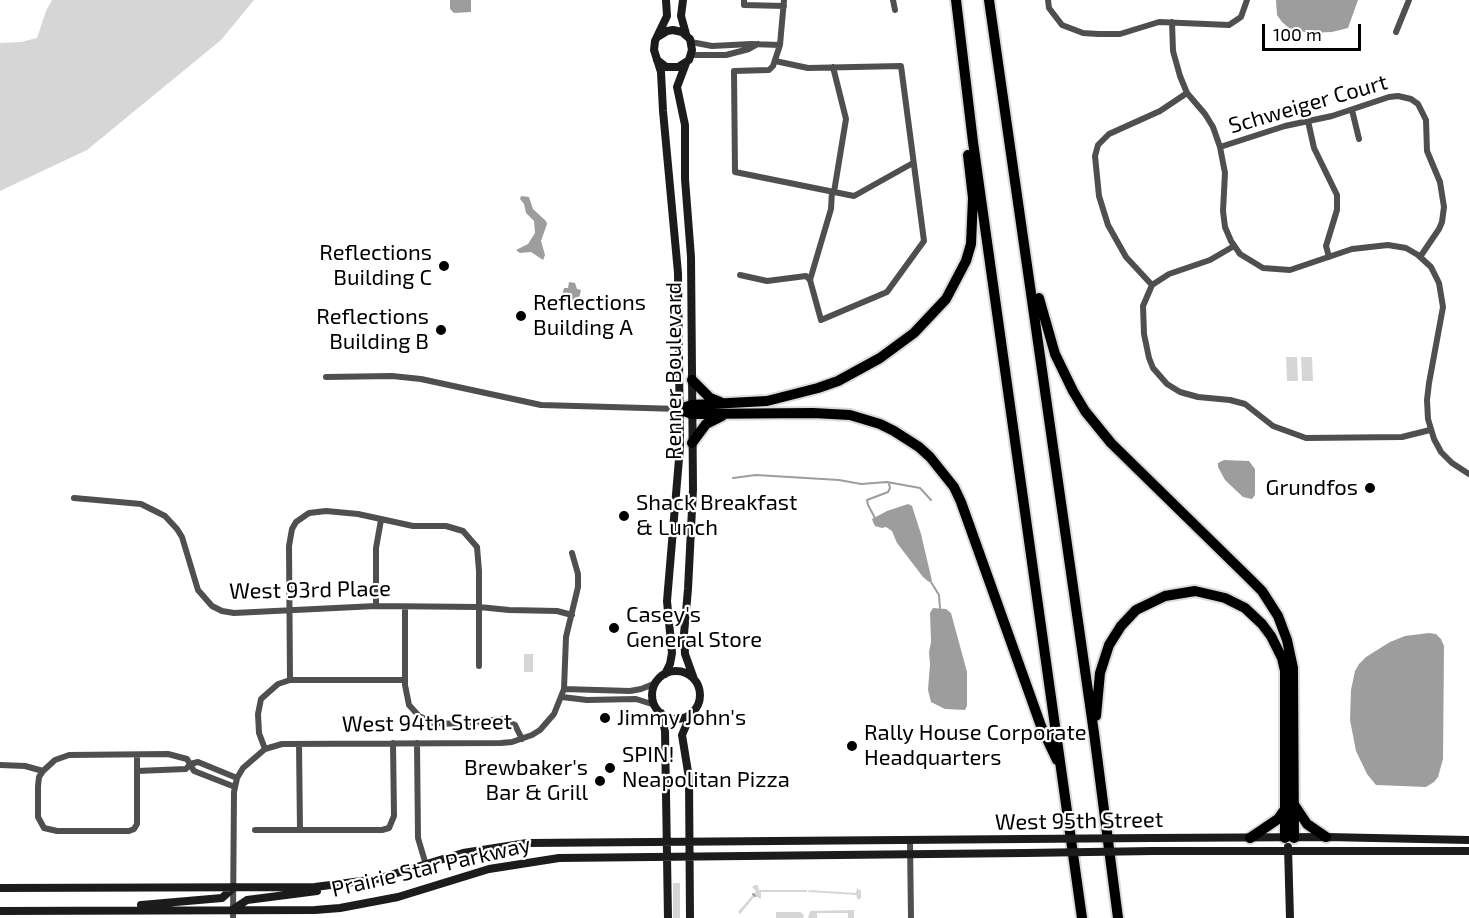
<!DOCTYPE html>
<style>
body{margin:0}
#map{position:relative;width:1469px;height:918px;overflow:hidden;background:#fff;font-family:"Exo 2",sans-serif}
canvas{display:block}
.scale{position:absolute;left:1262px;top:24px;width:99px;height:27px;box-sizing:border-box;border:3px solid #000;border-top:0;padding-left:8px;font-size:18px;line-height:21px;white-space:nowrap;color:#000;-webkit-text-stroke:4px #fff;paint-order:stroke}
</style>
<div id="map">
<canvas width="1469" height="918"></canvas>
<div class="scale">100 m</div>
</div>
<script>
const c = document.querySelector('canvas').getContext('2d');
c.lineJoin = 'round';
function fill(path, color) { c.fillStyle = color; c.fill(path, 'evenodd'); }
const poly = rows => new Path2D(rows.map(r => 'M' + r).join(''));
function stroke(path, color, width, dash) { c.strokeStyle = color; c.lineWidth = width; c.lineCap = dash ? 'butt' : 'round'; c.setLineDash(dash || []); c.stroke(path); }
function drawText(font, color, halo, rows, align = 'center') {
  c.font = font + ' "Exo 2",sans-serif'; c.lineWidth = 4.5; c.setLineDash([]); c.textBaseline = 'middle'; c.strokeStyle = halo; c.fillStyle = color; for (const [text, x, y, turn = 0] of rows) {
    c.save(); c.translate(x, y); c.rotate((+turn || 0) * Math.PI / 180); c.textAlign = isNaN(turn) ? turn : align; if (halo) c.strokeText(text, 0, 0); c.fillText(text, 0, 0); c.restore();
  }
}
fill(poly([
 [52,0,254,0,221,40,87,150,0,191,0,43,21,42,37,38,46,11],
 [1286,357,1297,357,1298,381,1287,381],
 [1301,357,1312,357,1313,381,1302,381],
 [524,654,533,654,533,672,524,672],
 [673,883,680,883,680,918,673,918],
 [755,885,758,885,759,890,807,890,807,892,761,892,761,899,755,896,740,914,738,912,756,891,752,887],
 [857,888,861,891,861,898,858,900,856,895,808,892,809,890,856,893],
 [854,910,854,918,848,918,848,913,817,913,817,918,808,918,810,911],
 [776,912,800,912,804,915,803,918,776,918]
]), '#d6d6d6');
fill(poly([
 [450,0,471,0,471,12,454,13,450,9],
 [1276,0,1358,0,1348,28,1332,32,1309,33,1289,28,1282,22,1277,15],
 [521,196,529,197,533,209,546,221,547,224,541,241,545,255,543,260,531,252,520,253,516,250,528,244,535,233,534,221,526,213,524,204,520,199],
 [569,282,575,283,577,289,581,290,579,298,575,298,574,301,561,299,564,288,568,288],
 [1224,460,1249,461,1255,469,1255,495,1252,499,1243,497,1225,480,1218,467,1218,463],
 [908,504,912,506,921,534,932,581,929,582,923,577,897,543,892,531,886,527,882,528,875,526,873,522,872,519,887,511],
 [933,608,946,609,951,613,967,672,967,706,965,710,945,709,931,702,928,690,930,664,929,652,931,642,930,613],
 [1429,633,1436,634,1441,639,1444,646,1443,759,1438,777,1434,782,1426,787,1376,785,1367,774,1356,751,1350,720,1351,690,1355,671,1359,664,1366,657,1390,642,1405,636]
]), '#9d9d9d');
stroke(poly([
 [733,478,756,475,839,480,861,484,887,482,920,488,931,500],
 [875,518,868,505,867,500,888,492,890,488,889,484],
 [931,582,939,595,940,608],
 [753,894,755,896]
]), '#9d9d9d', 2);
const highway = poly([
 [956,0,973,142,1082,918],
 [989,0,1094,733,1118,918],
 [1039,298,1055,354,1073,391,1085,411,1111,443,1248,577,1262,591,1278,616,1287,640,1293,668,1294,838],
 [692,380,710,398,720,402],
 [679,409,692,414,813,413,850,415,880,424,894,431,919,447,930,457,954,487,961,502,1041,726,1057,760],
 [679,409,692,405,767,401,818,388,838,381,880,358,914,333,946,299,966,261,971,244,973,198,968,155],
 [692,443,706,424,722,416],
 [1096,716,1100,673,1109,645,1121,626,1136,610,1165,596,1195,591,1225,598,1245,608,1262,624,1271,636,1282,658,1285,671,1285,838],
 [1295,806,1307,824,1326,837],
 [1250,838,1278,819,1285,809]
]);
stroke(highway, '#dbdbdb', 14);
stroke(poly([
 [744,0,744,5,784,6],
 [784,0,780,45,773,66,769,70,734,71,735,172,854,196,913,163],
 [893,0,895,10],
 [1048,0,1049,8,1062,25,1083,33,1098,34,1120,34,1159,22,1229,25,1241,17,1247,0],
 [1172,22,1173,51,1180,76,1187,93,1205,114,1213,127,1220,147,1225,173,1223,211,1225,227,1231,241,1240,254,1263,268,1290,270,1352,249,1388,245,1406,248,1418,255,1431,267,1439,283,1443,307,1429,383,1427,400,1428,419,1434,439,1441,452,1452,463,1469,474],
 [1396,32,1409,0],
 [691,42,712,46,751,44,780,45],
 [691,55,726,55,749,49,758,44],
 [775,61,808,68,901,66,924,241,887,292,821,320,810,280,831,209,832,191],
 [833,67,846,119,834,192],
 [1352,110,1359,139],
 [1308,121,1314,148,1337,195,1337,210,1326,246,1329,257],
 [1220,147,1285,126,1332,116,1389,97,1398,96,1411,99,1418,104,1426,120,1427,151,1440,182,1444,207,1442,222,1439,229,1420,257],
 [1234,246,1210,260,1169,274,1152,285,1143,306,1144,334,1149,358,1153,368,1167,384,1180,392,1198,397,1230,400,1245,404,1273,426,1306,438,1402,437,1430,430],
 [740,275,767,281,806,276,810,280],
 [1152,285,1126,257,1108,225,1099,196,1095,156,1098,145,1109,134,1160,111,1187,93],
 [326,377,392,376,421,379,541,405,679,409],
 [74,498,141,504,165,516,177,529,182,537,198,590,212,606,222,611,234,613,376,606,479,607,509,610,557,611,572,615],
 [376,606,376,548,381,520],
 [405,607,405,685,409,705,419,716,433,723,459,724,501,719,515,725,522,739],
 [290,680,405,680],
 [564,689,630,691,641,689,656,683],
 [562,697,587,700,636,699,655,705],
 [417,743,418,838,426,865],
 [299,744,300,830],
 [265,749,282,744,501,743,512,742,532,735,540,730,554,714,564,689,566,637,578,587,578,574,572,553],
 [0,765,25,766,43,771,55,760,69,755,168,754,187,759,194,771,235,787],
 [43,771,39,777,38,786,38,817,44,828,57,831,129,831,134,829,137,824,137,755],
 [137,771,186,769,190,764,198,762,237,778],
 [255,830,382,830,389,828,394,816,393,743],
 [910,841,911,918],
 [233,918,234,792,237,778,243,768,265,749,259,733,258,714,261,699,278,684,290,680,289,546,292,529,296,522,309,513,326,511,358,514,413,526,446,526,463,531,477,547,479,571,479,666]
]), '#4f4f4f', 6);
stroke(poly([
 [683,0,681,16,686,34],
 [657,60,666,67,678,67,689,60,692,50,690,39,682,32,673,30,667,31,659,36],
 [686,63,677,87,685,125,685,179,691,257,693,489,688,589,684,634,685,654,694,679],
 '652 695a24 24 0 1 1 48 0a24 24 0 1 1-48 0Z',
 [665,674,670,664,672,653,667,601,680,447,678,273,663,111,661,72,654,50,655,41,667,16,666,0],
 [661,713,665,731,668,918],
 [1151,838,1326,837,1469,840],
 [1288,847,1290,918],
 [1153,851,1469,851],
 [0,888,315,887,377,879,463,853,527,843,1024,839],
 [141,905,222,898,234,887],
 [232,910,247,900,317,891],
 [0,911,315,910,340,908,398,897,489,869,559,858,1025,853],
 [690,918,689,778,682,735,691,714]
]), '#1c1c1c', 8);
stroke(highway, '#000', 10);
stroke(poly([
 [1024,839,1151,838],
 [1025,853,1153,851]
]), '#1c1c1c', 8);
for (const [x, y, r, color] of [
 [444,266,6,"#000"],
 [521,316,6,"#000"],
 [441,330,6,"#000"],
 [1370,488,6,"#000"],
 [624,516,6,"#000"],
 [614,628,6,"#000"],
 [605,718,6,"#000"],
 [852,746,6,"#000"],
 [610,768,6,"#000"],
 [600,781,6,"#000"]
]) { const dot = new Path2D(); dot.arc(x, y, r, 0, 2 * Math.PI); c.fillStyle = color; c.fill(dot); stroke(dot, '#fff', 2); }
drawText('22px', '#000', '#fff', [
 ["Schweiger Court",1308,104,-16],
 ["Renner Boulevard",674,371,-90],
 ["West 93rd Place",310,590,-1],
 ["West 94th Street",427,723,-1],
 ["West 95th Street",1079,821,-1],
 ["Prairie Star Parkway",431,867,-13]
]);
drawText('22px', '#000', '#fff', [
 ["Reflections",432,253,"right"],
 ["Building C",432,278,"right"],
 ["Reflections",533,303],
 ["Building A",533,328],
 ["Reflections",429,317,"right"],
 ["Building B",429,342,"right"],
 ["Grundfos",1358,488,"right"],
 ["Shack Breakfast",636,503],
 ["& Lunch",636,528],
 ["Casey's",626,615],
 ["General Store",626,640],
 ["Jimmy John's",617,718],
 ["Rally House Corporate",864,733],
 ["Headquarters",864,758],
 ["SPIN!",622,755],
 ["Neapolitan Pizza",622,780],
 ["Brewbaker's",588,768,"right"],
 ["Bar & Grill",588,793,"right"]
], 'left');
</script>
